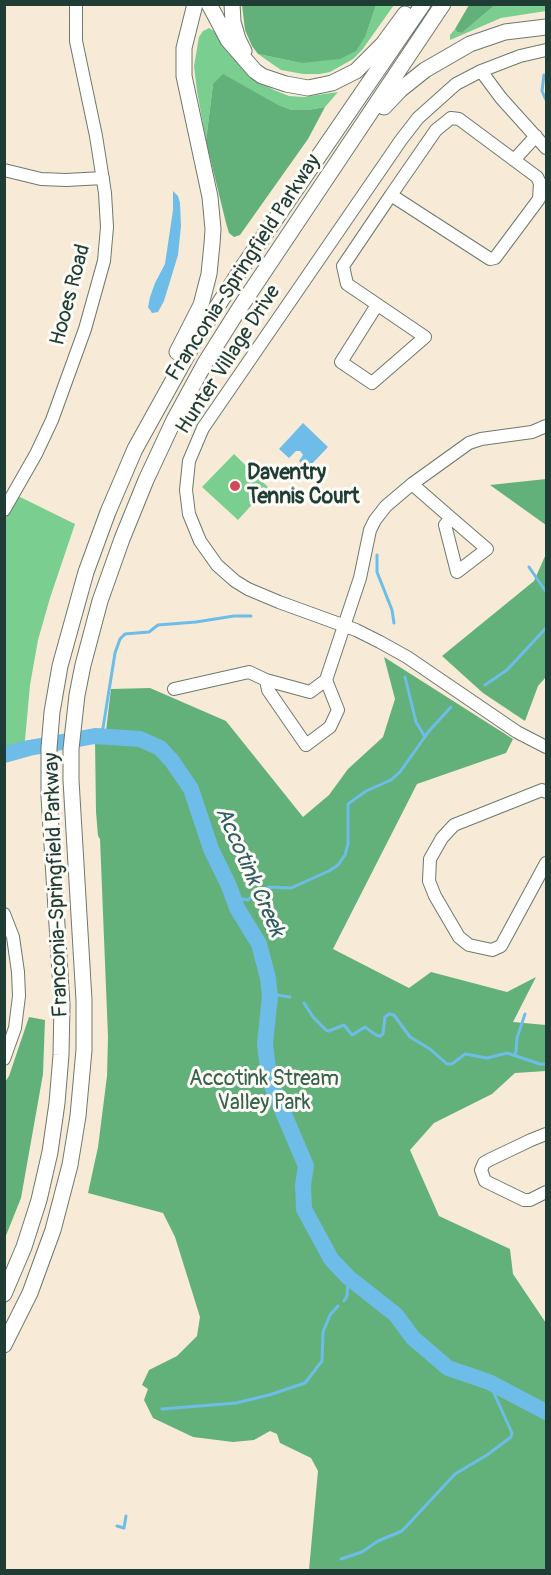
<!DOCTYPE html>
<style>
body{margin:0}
#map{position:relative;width:551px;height:1575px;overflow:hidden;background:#f7ebd8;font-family:Pangolin,sans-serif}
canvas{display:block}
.frame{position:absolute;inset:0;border:6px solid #1f3d34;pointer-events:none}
</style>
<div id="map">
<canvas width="551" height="1575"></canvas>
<div class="frame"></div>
</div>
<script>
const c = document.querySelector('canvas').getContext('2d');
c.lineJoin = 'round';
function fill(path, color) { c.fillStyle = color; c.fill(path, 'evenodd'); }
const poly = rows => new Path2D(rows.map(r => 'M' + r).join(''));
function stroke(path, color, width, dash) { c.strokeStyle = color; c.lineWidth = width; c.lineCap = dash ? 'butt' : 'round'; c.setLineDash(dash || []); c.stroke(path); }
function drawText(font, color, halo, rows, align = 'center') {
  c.font = font + ' Pangolin,sans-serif'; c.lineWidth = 6; c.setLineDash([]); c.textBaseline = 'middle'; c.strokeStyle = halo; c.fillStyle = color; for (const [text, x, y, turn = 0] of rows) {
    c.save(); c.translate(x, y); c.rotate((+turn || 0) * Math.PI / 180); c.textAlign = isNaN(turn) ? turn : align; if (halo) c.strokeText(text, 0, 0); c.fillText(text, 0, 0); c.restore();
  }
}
fill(poly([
 [376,5,394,5,362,50,353,59,330,72,320,74,303,74,281,70,258,54,301,63,366,35],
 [495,5,546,5,546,11,501,18,450,40,450,35,455,29,457,32,462,33],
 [209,28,214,31,235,60,261,83,274,90,289,96,304,97,338,92,325,107,308,110,292,110,213,84,206,141,197,91,194,66,199,37,203,31],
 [234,454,268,487,238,520,202,487],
 [18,496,75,524,50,598,38,640,30,685,24,751,5,753,5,519]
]), '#7ace90');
fill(poly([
 [242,5,242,4,376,5,366,35,356,51,340,59,301,63,258,54,252,46,245,30],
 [469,5,495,5,462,33,457,32,455,29],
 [223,74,278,105,292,110,308,110,325,107,308,139,240,235,234,237,229,233,226,223,206,141,213,84],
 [546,479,546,525,490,485],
 [546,554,546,677,538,686,525,721,483,693,442,656,534,581],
 [384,657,513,739,506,753,417,784,333,949,409,988,431,972,507,992,536,977,513,1022,546,1025,546,1071,515,1073,492,1094,434,1123,410,1150,439,1216,510,1249,513,1274,546,1323,546,1570,309,1570,318,1471,311,1458,280,1443,277,1434,270,1431,254,1440,233,1442,193,1437,153,1418,144,1400,148,1389,142,1385,149,1370,177,1356,197,1336,200,1317,175,1237,163,1213,88,1193,98,1147,107,1076,108,1037,100,839,98,836,96,812,95,740,105,739,111,689,150,688,226,721,303,817,329,795,348,769,383,737,395,699],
 [29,1017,45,1020,43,1074,21,1198,5,1238,5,1082,9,1076]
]), '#63b17a');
fill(poly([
 [173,191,178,196,180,203,181,226,178,255,164,301,158,312,152,313,148,307,150,297,155,283,165,264,173,210],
 [303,423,328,447,307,469,299,461,303,455,300,451,296,451,289,458,279,449]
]), '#6ebce8');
stroke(poly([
 [544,75,542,91,546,100],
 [377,555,377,572,392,610,394,623],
 [529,567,546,592],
 [405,677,416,722,425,737],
 [485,685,507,670,546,628],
 [95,736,103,728,115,653,120,639,125,634,149,632,158,625,196,622,234,616,251,616],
 [233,897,248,900,256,892,270,887,291,888,329,871,338,865,345,855,348,844,348,804,366,791,391,780,400,772,429,731,451,707],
 [269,990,277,995,290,997],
 [304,1003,313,1017,326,1030,329,1031,344,1025,352,1035,365,1027,376,1035,380,1036,383,1034,385,1017,389,1014,394,1015,410,1037,430,1049,447,1064,452,1064,465,1054,487,1058,507,1053,540,1064,546,1064],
 [514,1055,516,1052,517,1038,525,1014],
 [344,1301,347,1296,348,1277],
 [162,1409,236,1403,269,1395,305,1383,322,1361,323,1332,330,1315,338,1306],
 [117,1526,124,1528,126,1516],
 [341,1559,362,1552,378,1541,402,1531,455,1474,487,1455,511,1437,512,1433,489,1382]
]), '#6ebce8', 3);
stroke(poly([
 [4,755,29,748,95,736,140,739,160,748,172,761,191,789,211,849,229,886,237,908,259,944,268,978,270,997,265,1043,269,1079,306,1166,303,1185,304,1209,331,1259,348,1277,396,1315,413,1338,448,1368,489,1382,546,1412]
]), '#6ebce8', 16);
const minor = poly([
 [546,50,520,56,481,71,456,84,418,118,401,140,203,428,189,461,186,490,189,514,200,541,217,565,235,581,248,589,279,602,356,630,380,642,407,657,517,732,546,747],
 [481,71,501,98,546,148],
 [451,118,459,119,537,177,540,183,539,199,495,258,490,259,391,195,436,130,451,118],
 [514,160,536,136],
 [4,170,41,179,66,180,103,178],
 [377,305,341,362,372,383,425,337,347,284,343,266,391,195],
 [412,484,451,518,487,549,457,572,445,525,451,518],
 [4,510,36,454,52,420,85,329,104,261,107,227,105,193,96,136,76,41,76,4],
 [266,680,268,690,306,745,330,727,338,710,326,680,360,578,370,530,375,520,386,506,412,484,469,443,481,439,532,432,546,426],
 [174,689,249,672,266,680,310,692,326,680],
 [546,792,542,790,454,825,442,838,430,859,429,881,435,896,459,937,469,945,492,950,501,946,546,863],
 [4,914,13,937,18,972,19,996,15,1028,4,1059],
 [546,1134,531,1140,489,1160,484,1163,481,1170,485,1181,524,1200,530,1200,546,1192]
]);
const major = poly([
 [209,4,228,40,255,71,262,76,286,84,308,88,332,83,356,71,383,44,405,14],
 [232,4,233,22,238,39,244,51],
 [384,107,400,90,425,70,470,44,505,32,546,27],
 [177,352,201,305,209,274,212,244,213,229,210,197,184,76,184,48,195,4],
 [4,1294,24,1247,39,1200,50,1152,57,1103,61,1055,62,1005,49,797,49,748,52,712,60,666,86,572,108,512,135,449,195,341,242,268,423,4],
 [4,1345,30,1293,53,1230,70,1165,78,1116,84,1050,84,1000,71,780,71,749,77,695,83,665,100,601,122,539,146,480,174,420,205,363,239,309,443,4]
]);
stroke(minor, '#6b7a6d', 14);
stroke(major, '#6b7a6d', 17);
stroke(minor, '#fff', 12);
stroke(major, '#fff', 15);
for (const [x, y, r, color] of [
 [235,486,6,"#d1495b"]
]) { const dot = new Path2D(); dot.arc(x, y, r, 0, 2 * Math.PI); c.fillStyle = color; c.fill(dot); stroke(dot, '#fdfcf7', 2); }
drawText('21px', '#1f3d34', '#fdfcf7', [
 ["Franconia-Springfield Parkway",244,268,-57],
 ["Hooes Road",71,295,-75],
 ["Hunter Village Drive",229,360,-57],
 ["Franconia-Springfield Parkway",57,885,-92]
]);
drawText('bold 21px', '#1f3d34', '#fdfcf7', [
 ["Daventry",247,474],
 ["Tennis Court",247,498]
], 'left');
drawText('21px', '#36614b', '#fdfcf7', [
 ["Accotink Stream",264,1080],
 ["Valley Park",264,1104]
]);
drawText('italic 22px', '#335d61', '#fdfcf7', [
 ["Accotink Creek",249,872,66]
]);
</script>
